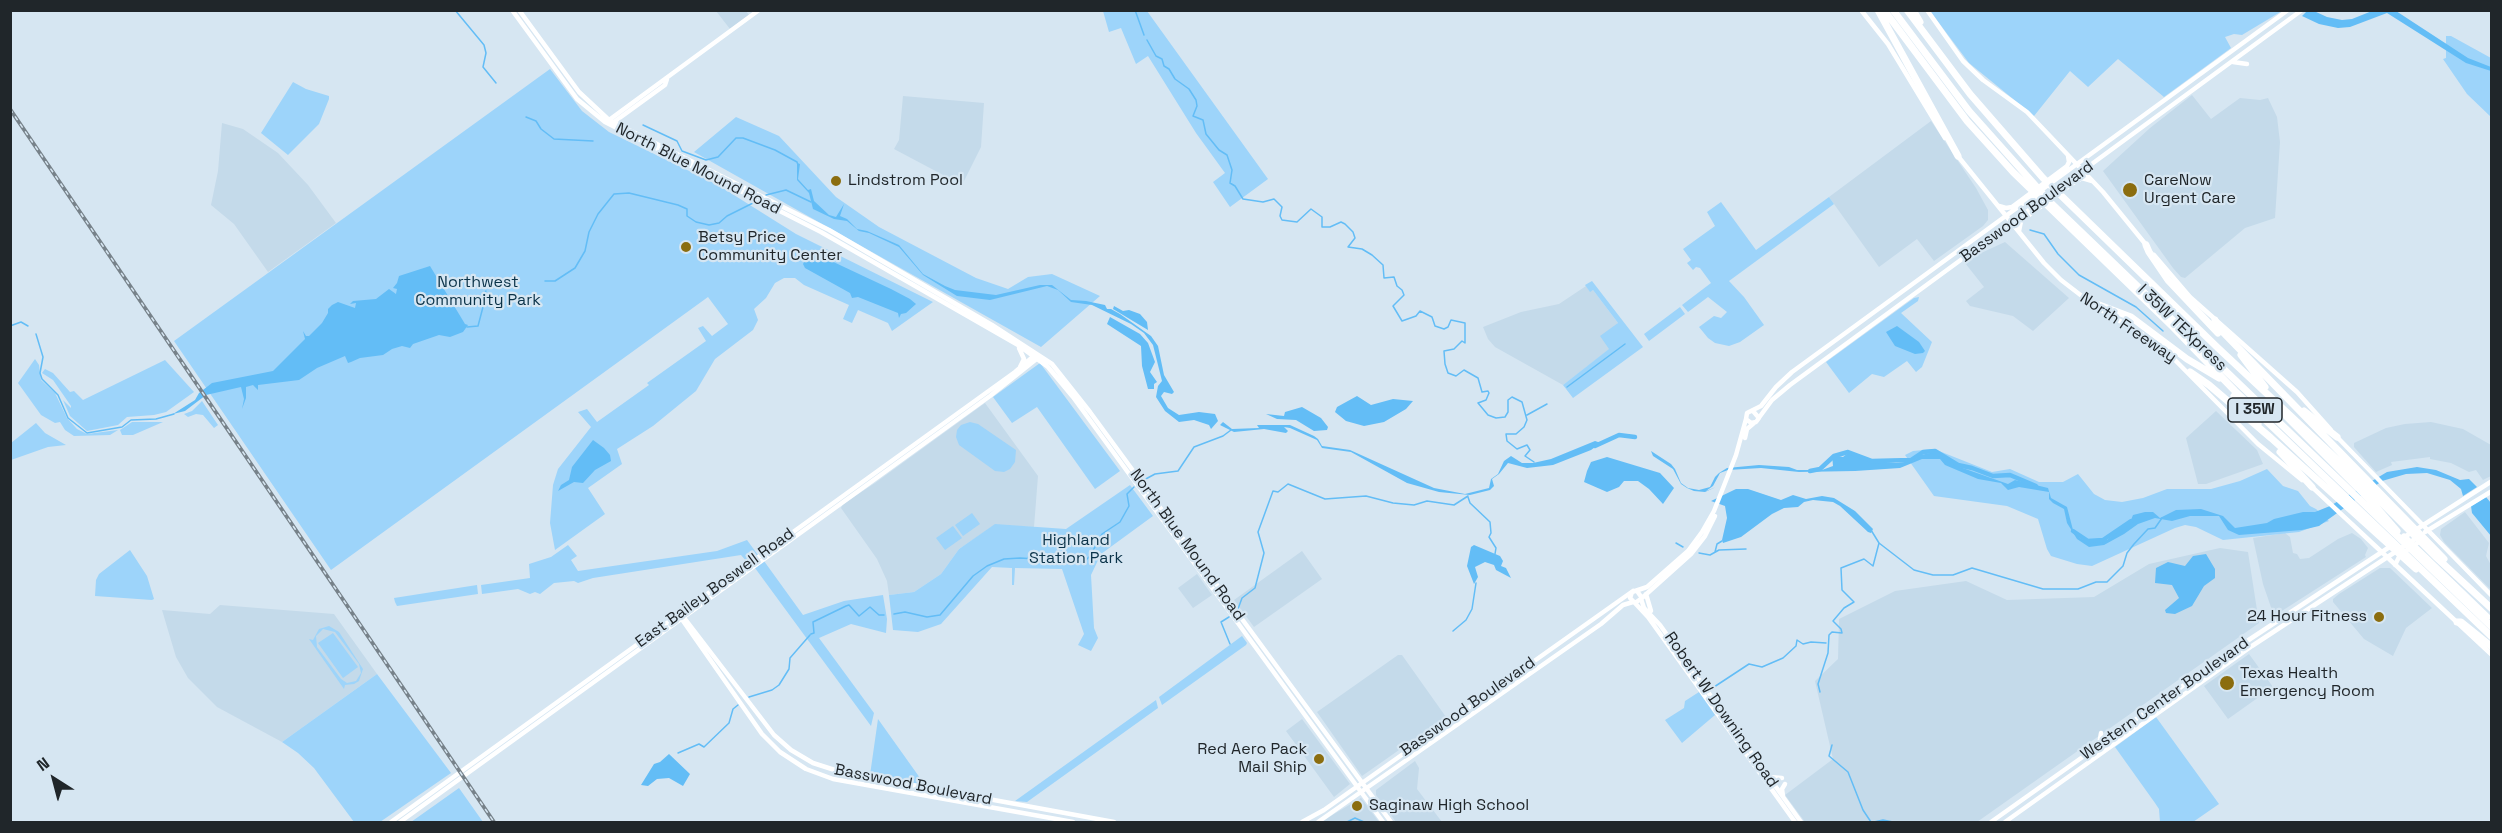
<!DOCTYPE html>
<style>
body{margin:0}
#map{position:relative;width:2502px;height:833px;overflow:hidden;background:#d6e6f2;font-family:"Space Grotesk",sans-serif}
canvas{display:block}
.frame{position:absolute;inset:0;border:12px solid #20262a;pointer-events:none}
.north{position:absolute;left:24px;top:749px;width:60px;height:60px;-webkit-text-stroke:4px #d6e6f2;paint-order:stroke;rotate:324deg;font-size:16px;font-weight:700;line-height:24px;text-align:center;color:#20262a}
.north::after{content:'';display:block;margin:auto;width:21px;height:27px;background:#20262a;clip-path:polygon(50% 0,100% 100%,50% 72%,0 100%)}
</style>
<div id="map">
<canvas width="2502" height="833"></canvas>
<div class="frame"></div>
<div class="north">N</div>
</div>
<script>
const c = document.querySelector('canvas').getContext('2d');
c.lineJoin = 'round';
function fill(path, color) { c.fillStyle = color; c.fill(path, 'evenodd'); }
const poly = rows => new Path2D(rows.map(r => 'M' + r).join(''));
function stroke(path, color, width, dash) { c.strokeStyle = color; c.lineWidth = width; c.lineCap = dash ? 'butt' : 'round'; c.setLineDash(dash || []); c.stroke(path); }
function drawText(font, color, halo, rows, align = 'center') {
  c.font = font + ' "Space Grotesk",sans-serif'; c.lineWidth = 4.5; c.setLineDash([]); c.textBaseline = 'middle'; c.strokeStyle = halo; c.fillStyle = color; for (const [text, x, y, turn = 0] of rows) {
    c.save(); c.translate(x, y); c.rotate((+turn || 0) * Math.PI / 180); c.textAlign = isNaN(turn) ? turn : align; if (halo) c.strokeText(text, 0, 0); c.fillText(text, 0, 0); c.restore();
  }
}
fill(poly([
 [716,11,746,11,749,15,730,29],
 [2192,95,2211,119,2240,98,2260,100,2268,98,2277,117,2280,142,2275,218,2245,228,2185,278,2181,277,2173,268,2103,171,2150,128],
 [903,96,984,103,981,147,962,185,894,149,899,140],
 [1931,121,1976,188,1988,210,1988,220,1983,226,1934,261,1917,239,1879,267,1829,197],
 [222,123,243,129,278,153,308,185,336,223,268,272,234,224,211,205,218,171],
 [2005,242,2069,298,2033,331,2013,316,1970,306,1966,301,1984,287,1965,263,1981,253],
 [1586,286,1590,291,1593,290,1618,323,1610,349,1563,385,1495,347,1488,339,1483,327,1521,312,1559,304],
 [985,403,1038,476,1034,527,995,525,959,549,941,574,914,592,889,595,887,581,877,559,841,508,843,504,875,483],
 [2216,411,2257,450,2263,464,2206,484,2198,484,2186,438],
 [2431,422,2463,429,2491,445,2491,476,2483,480,2476,470,2469,472,2451,463,2430,459,2430,457,2391,462,2392,465,2376,472,2354,447,2354,443,2386,428,2405,424],
 [2465,512,2489,543,2486,556,2491,565,2491,590,2444,542,2440,535,2441,529],
 [2285,533,2290,537,2293,553,2297,554,2300,559,2309,558,2338,539,2352,533,2361,539,2368,548,2365,555,2366,557,2274,616,2263,584,2253,538],
 [2220,548,2248,552,2259,623,1977,822,1805,822,1785,795,1833,759,1815,681,1838,659,1839,619,1895,591,1966,581,2007,600,2094,597,2149,564],
 [1302,551,1322,579,1254,627,1234,600],
 [2380,568,2390,568,2432,608,2406,628,2393,656,2364,639,2333,602,2333,599,2339,594],
 [1197,574,1212,595,1193,608,1178,588],
 [220,605,334,614,377,674,282,742,217,707,188,678,176,657,162,610,210,614],
 [2249,654,2273,687,2228,719,2204,686],
 [1398,655,1402,655,1446,717,1362,776,1317,712],
 [1302,719,1350,784,1334,797,1286,731],
 [1415,761,1419,768,1417,789,1442,822,1396,822,1376,795,1376,790],
 [1361,798,1379,822,1322,822,1334,814]
]), '#c4daea');
fill(poly([
 [1103,11,1147,11,1268,179,1230,207,1213,182,1225,173,1196,133,1148,56,1136,64,1121,28,1109,32],
 [1930,11,2282,11,2242,35,2234,34,2225,37,2231,48,2164,97,2118,59,2088,87,2070,71,2034,116,1969,63],
 [2446,36,2451,36,2491,58,2491,117,2467,94,2443,59,2446,58],
 [550,69,582,111,609,132,718,185,796,234,933,302,892,331,888,323,858,310,852,323,843,319,849,305,804,285,795,278,784,278,775,283,766,298,754,309,758,320,753,330,715,359,696,391,653,426,617,449,622,464,588,488,605,514,555,550,550,523,553,485,558,469,591,427,578,412,587,409,597,422,649,385,647,383,706,341,698,328,703,326,712,336,728,324,708,297,331,570,174,341],
 [293,82,306,89,329,96,329,99,319,124,288,155,261,133],
 [736,117,779,136,836,197,879,227,976,278,1008,289,1028,277,1052,274,1100,296,1041,347,694,152],
 [1829,197,1834,204,1729,281,1744,297,1764,325,1740,342,1729,346,1715,343,1708,338,1699,327,1714,316,1721,318,1727,312,1708,297,1688,312,1682,305,1711,283,1700,268,1696,267,1693,270,1687,263,1691,260,1683,249,1715,226,1707,212,1721,202,1756,250],
 [1592,281,1643,347,1573,398,1563,385,1609,349,1600,336,1618,323,1593,290,1590,292,1585,285],
 [1919,297,1918,301,1901,313,1932,342,1922,367,1916,372,1907,361,1884,377,1872,374,1849,393,1826,362,1914,298],
 [1680,307,1685,314,1649,341,1644,334],
 [35,359,39,365,41,380,55,393,67,418,77,429,87,434,118,430,110,435,74,436,65,430,60,422,55,423,41,415,18,383],
 [165,360,194,392,166,412,154,415,127,417,118,425,87,431,70,416,63,400,71,408,71,406,53,380,42,373,45,369,53,373,70,392,74,391,83,400],
 [1040,363,1120,471,1095,489,1037,407,1012,423,993,397],
 [202,401,218,425,214,428,203,415,196,414,188,417,184,414,192,411],
 [132,422,163,422,133,435,122,435,120,430],
 [970,422,978,424,1016,450,1015,462,1010,469,1004,472,995,471,959,445,956,437,957,430,961,425],
 [36,423,45,433,66,445,48,447,11,460,11,443],
 [1934,449,1992,472,2010,469,2039,482,2063,482,2078,474,2094,494,2105,500,2122,502,2143,498,2167,489,2211,489,2240,481,2267,469,2283,486,2298,491,2310,506,2316,509,2329,521,2299,532,2223,540,2196,527,2185,525,2175,528,2092,566,2077,564,2051,556,2047,549,2038,519,2007,506,1934,496,1905,455,1913,451],
 [1130,485,1153,516,1101,554,1091,575,1094,628,1098,638,1091,651,1078,645,1084,634,1062,569,1015,568,1014,585,1012,585,1012,568,992,567,941,624,918,632,893,630,889,595,914,592,941,574,959,549,995,524,1066,529],
 [972,513,980,524,963,536,955,525],
 [953,526,962,538,945,550,936,538],
 [747,540,758,555,747,562,741,555,593,578,578,583,574,581,554,583,540,594,535,592,530,594,518,589,482,594,481,585,530,578,529,564,551,557,568,545,577,556,571,560,578,571,717,551],
 [130,550,147,576,154,599,152,600,95,596,96,580,99,574],
 [764,561,803,615,844,601,883,595,887,619,886,633,851,624,819,638,874,713,871,726,755,568],
 [477,585,478,594,397,606,395,602,394,598],
 [329,626,339,632,363,669,359,681,354,684,345,685,344,689,309,639,313,640,319,629],
 [323,629,335,632,359,664,361,673,356,681,347,683,341,679,317,647,316,636],
 [333,633,358,667,343,678,318,643],
 [1242,636,1247,643,1246,645,1162,705,1159,697],
 [377,674,451,773,380,822,354,822,314,768,298,753,282,742],
 [1699,692,1715,715,1682,743,1665,720,1684,708,1685,701],
 [1156,700,1158,708,1027,802,1015,801],
 [2156,717,2219,804,2193,822,2160,822,2159,809,2155,803,2115,747],
 [878,719,925,785,870,775],
 [459,788,483,822,411,822]
]), '#9dd4fa');
fill(poly([
 [2307,11,2314,11,2327,17,2342,20,2352,19,2372,11,2396,11,2468,58,2491,67,2491,71,2466,63,2387,13,2350,27,2338,28,2319,24,2302,16],
 [797,163,800,164,798,179,808,190,811,189,814,201,829,215,836,217,844,204,840,216,847,219,857,229,867,231,899,245,923,274,945,286,955,290,996,295,1040,285,1052,285,1071,300,1086,301,1105,305,1107,309,1111,309,1120,314,1151,336,1158,346,1164,375,1174,392,1172,394,1164,392,1161,396,1168,408,1179,415,1199,412,1215,414,1218,421,1211,429,1209,425,1194,420,1179,422,1165,411,1156,397,1158,386,1162,381,1153,345,1144,333,1131,324,1092,305,1071,302,1058,290,1047,286,990,300,957,296,923,275,899,247,869,233,859,231,847,221,834,219,813,209,809,193,797,180],
 [810,251,891,289,910,299,916,304,906,313,901,314,899,318,898,313,858,297,852,298,850,293,805,268,803,264],
 [430,266,465,324,468,325,463,332,450,337,439,335,413,344,410,348,402,346,392,349,383,355,360,358,351,362,348,363,345,356,317,368,299,380,258,385,258,390,253,385,246,387,246,398,242,409,244,399,241,387,206,395,185,411,173,414,195,400,199,393,212,383,273,371,305,339,303,331,306,336,309,336,322,323,328,313,328,309,332,305,338,302,355,308,356,303,350,304,353,301,376,299,389,289,396,294,397,289,393,288,397,283,399,276],
 [1114,306,1123,311,1129,310,1140,314,1147,322,1148,330,1113,309],
 [1110,317,1140,334,1148,343,1155,362,1150,372,1157,382,1154,384,1154,389,1148,389,1142,366,1141,346,1107,324],
 [1897,326,1919,342,1925,351,1923,353,1915,354,1895,346,1886,332],
 [1357,396,1371,405,1393,399,1413,401,1406,409,1384,422,1364,426,1346,421,1335,412,1337,407],
 [1302,407,1321,418,1328,427,1327,430,1314,431,1296,420,1277,419,1266,414,1284,416,1285,412],
 [1223,422,1232,429,1259,428,1257,425,1290,425,1314,436,1318,439,1322,446,1350,450,1434,488,1465,494,1489,488,1491,479,1498,474,1504,461,1511,456,1522,463,1533,463,1551,459,1595,441,1601,443,1591,450,1553,465,1527,468,1508,463,1499,474,1492,479,1494,486,1490,490,1470,495,1439,492,1407,483,1351,452,1322,448,1317,440,1290,428,1284,427,1288,431,1286,433,1264,429,1234,432,1220,425],
 [593,440,604,448,610,455,611,461,595,470,583,483,574,482,558,491,561,485,569,480,572,467],
 [1651,451,1671,464,1675,469,1681,483,1688,488,1699,490,1710,487,1715,477,1719,473,1727,468,1759,465,1789,467,1797,470,1822,470,1833,466,1832,455,1843,457,1848,453,1875,461,1896,463,1913,461,1921,455,1935,452,1957,466,2008,484,2015,480,2048,488,2051,498,2067,507,2073,530,2080,538,2088,542,2107,540,2131,520,2133,515,2145,512,2153,512,2160,518,2176,510,2201,509,2223,516,2235,528,2267,523,2274,519,2303,512,2315,512,2330,506,2387,472,2417,467,2436,470,2460,480,2469,479,2477,487,2463,496,2461,489,2450,480,2427,473,2406,474,2382,481,2319,526,2302,530,2239,535,2228,530,2219,516,2190,516,2172,521,2155,518,2138,524,2124,534,2104,545,2089,547,2077,539,2067,523,2064,509,2053,503,2049,499,2049,492,2019,487,2008,490,2001,483,1978,479,1945,465,1940,459,1922,459,1900,468,1855,471,1799,472,1761,468,1728,470,1720,473,1713,486,1706,491,1716,487,1705,492,1694,491,1687,488,1681,484,1673,469,1653,456],
 [1607,457,1660,473,1674,488,1663,504,1649,489,1638,481,1624,481,1619,487,1607,492,1584,482,1587,471,1591,462],
 [1736,489,1748,489,1781,500,1793,495,1806,499,1822,496,1834,498,1855,511,1873,529,1871,533,1868,532,1840,506,1833,502,1813,500,1804,502,1798,507,1784,508,1772,514,1741,537,1723,543,1722,540,1727,518,1725,506,1711,501],
 [2486,497,2491,503,2491,536,2472,513,2471,506],
 [1474,545,1500,556,1503,561,1501,566,1506,568,1511,578,1496,570,1494,565,1485,562,1475,567,1478,577,1474,584,1467,566,1471,547],
 [2206,554,2215,569,2215,578,2204,586,2192,606,2175,614,2166,613,2165,610,2179,598,2172,585,2155,583,2156,568,2168,562,2185,566,2193,556],
 [669,754,690,774,683,786,669,778,657,779,648,786,641,785,654,764,660,762]
]), '#63bdf6');
stroke(poly([
 [455,10,484,45,486,53,483,67,496,83],
 [1135,10,1144,35],
 [1147,40,1156,56,1162,59,1164,66,1169,69,1175,79,1189,89,1196,100,1197,106,1193,116,1203,120,1206,134,1219,150,1227,155,1232,170,1230,183,1235,186,1243,199,1263,202,1274,199,1282,207,1280,216,1282,220,1297,222,1311,209,1322,217,1322,227,1330,227,1341,222,1345,224,1353,232,1355,238,1348,247,1362,249,1372,255,1383,265,1384,278,1394,277,1397,286,1402,290,1404,295,1393,306,1402,321,1416,316,1420,311,1432,317,1435,326,1444,329,1448,327,1451,320,1465,323,1465,343,1462,341,1454,349,1444,351,1445,364,1448,373,1456,376,1464,370,1478,378,1482,392,1488,391,1489,393,1486,400,1478,403,1488,415,1496,418,1505,417,1508,412,1508,400,1512,397,1522,402,1527,420,1524,427,1516,434,1506,434,1507,441,1517,449,1527,445,1530,450,1525,456,1534,462],
 [526,117,536,121,541,129,554,139,593,141],
 [643,125,677,141,682,151,706,160,718,157,736,138,743,138,775,150,797,162,798,165],
 [766,195,786,190,811,202],
 [2030,230,2044,234,2058,254,2079,275,2136,307,2163,331],
 [545,281,555,281,575,268,585,251,589,232,598,214,614,194,629,193,678,205,687,209,687,216,696,222,709,225,719,223,727,216,757,201],
 [10,326,21,322,28,326],
 [467,327,478,326,483,307,483,295,486,291],
 [36,334,43,357,40,373,42,379,58,395,68,418,87,433,122,427,131,420,156,419,174,414],
 [1567,387,1625,344],
 [1527,415,1547,404],
 [1142,481,1155,474,1178,471,1194,447,1223,436,1231,430],
 [1468,497,1470,503,1490,522,1491,533,1489,537,1496,548,1495,554],
 [1871,530,1879,543,1914,570,1933,575,1953,575,1972,568,2043,589,2078,589,2096,582,2107,582,2123,566,2127,553,2134,544,2148,529,2155,528,2162,518],
 [1676,543,1683,547],
 [1715,552,1717,544,1722,541],
 [1699,553,1710,555,1719,550,1746,549],
 [1238,609,1242,598,1255,588,1264,553,1258,532,1273,491,1278,492,1288,484,1325,499,1366,496,1393,503,1414,505,1427,501,1454,505,1468,496],
 [894,614,905,612,927,617,940,615,973,576,987,566,1004,559,1020,558,1084,562,1090,556,1102,534,1120,522,1129,506,1127,494,1134,487],
 [1229,617,1221,622,1230,644],
 [1453,631,1466,620,1472,609,1476,583],
 [811,634,814,633,813,622,846,606,849,605,859,616,870,607,879,615,884,615],
 [1714,687,1749,664,1762,667,1783,658,1796,646,1797,640,1803,644,1811,642,1826,643],
 [1820,692,1818,684,1828,653,1829,635,1832,632,1842,633,1841,629,1833,621,1844,608,1854,602,1842,590,1841,568,1864,559,1873,566,1879,543],
 [749,697,772,690,779,685,789,669,790,658,810,635],
 [1832,745,1829,756,1848,772,1863,810,1871,822],
 [678,753,699,744,704,747,729,723,733,709,738,705],
 [1347,822,1355,818,1364,822],
 [1874,822,1883,820,1893,822],
 [1905,822,1908,822]
]), '#63bdf6', 1.5);
stroke(poly([
 [1595,446,1619,435,1635,437],
 [1810,471,1820,469,1834,456,1848,452,1872,461,1911,460,1923,452,1935,451,1958,465,1972,468,1993,476,2010,475,2036,486],
 [2073,531,2088,541,2103,540,2131,521]
]), '#63bdf6', 4.5);
stroke(poly([
 [512,10,577,99,605,122,821,232,1018,345,1048,367,1073,397,1383,822],
 [519,10,579,92,609,120,829,230,992,325,1052,364,1090,412,1391,822],
 [1861,10,1888,44,1945,138],
 [1927,10,1963,61,1983,80,2027,112,2048,134,2103,192,2147,246],
 [2233,62,2247,64],
 [609,120,759,10],
 [614,122,665,85,667,79],
 [1957,155,2044,263,2061,280,2087,300],
 [1999,206,2006,208,2012,207,2067,166,2069,162,2068,156],
 [2019,231,2021,221,2075,182,2082,178,2092,181],
 [2154,255,2190,297,2297,392,2331,430],
 [2096,307,2142,334,2169,354,2258,444,2302,480],
 [1019,348,1024,359,1020,367],
 [1753,411,1759,418,1756,422,1751,423,1746,419,1747,413,1761,406,1776,387,1792,372,2288,10],
 [1758,419,1772,400,1790,385,2302,10],
 [2337,437,2492,596],
 [1745,438,1747,429,1754,423],
 [2311,486,2492,655],
 [2425,532,2492,491],
 [2403,538,2492,481],
 [2395,565,2400,555,2422,540],
 [1637,591,1642,598,1635,603,1630,598,1632,592,1647,587,1688,551,1702,532,1714,511,1736,455,1746,419],
 [1646,594,1651,611],
 [1642,598,1691,554,1705,536,1715,516],
 [1641,599,1644,608,1660,625,1801,822],
 [1634,602,1648,617,1795,822],
 [682,615,774,735,791,750,813,763,841,772,1114,822],
 [681,618,762,734,780,752,806,769,833,779,1073,822],
 [2099,745,2101,733],
 [1769,777,1782,778],
 [1783,796,1782,789,1785,784],
 [391,822,1015,372,1035,355],
 [400,822,990,396,1039,357],
 [1302,822,1324,810,1633,591],
 [1318,822,1601,624,1623,605,1633,602],
 [1991,822,2232,651,2391,546],
 [2005,822,2252,646,2418,537]
]), '#fff', 4.5);
stroke(poly([
 [1878,10,1958,156],
 [1884,10,1967,121,2013,172,2173,327,2235,391,2492,637],
 [1893,10,1969,111,2052,204,2492,627],
 [1907,10,1970,94,2043,178,2218,348,2357,478,2437,558,2492,609],
 [1913,10,1920,22],
 [2146,245,2149,252,2168,280,2218,333],
 [2086,300,2131,317,2187,359,2219,378],
 [2215,320,2217,326,2444,559],
 [2241,355,2265,387],
 [2190,372,2209,385,2271,438,2416,569],
 [2234,396,2258,424],
 [2281,411,2371,501,2397,531],
 [2304,411,2337,437],
 [2280,452,2312,487],
 [2404,537,2487,617],
 [2457,622,2461,622,2492,647]
]), '#fff', 7);
const rail = poly([
 [10,109,494,822]
]);
stroke(rail, '#77828a', 4);
stroke(rail, '#d6e6f2', 1.5, [4.5]);
for (const [x, y, r, color] of [
 [836,181,6,"#8b6d0f"],
 [2130,190,8,"#8b6d0f"],
 [686,247,6,"#8b6d0f"],
 [2379,617,6,"#8b6d0f"],
 [2227,683,8,"#8b6d0f"],
 [1319,759,6,"#8b6d0f"],
 [1357,806,6,"#8b6d0f"]
]) { const dot = new Path2D(); dot.arc(x, y, r, 0, 2 * Math.PI); c.fillStyle = color; c.fill(dot); stroke(dot, '#d6e6f2', 2); }
for (const [x, y, w] of [
 [2255,410,54]
]) { const box = new Path2D(); box.roundRect(x - w / 2, y - 12, w, 24, 4.5); c.fillStyle = '#d6e6f2'; c.fill(box); stroke(box, '#20262a', 1.5); }
drawText('bold 15px', '#20262a', null, [
 ["I 35W",2255,410]
]);
drawText('16px', '#20262a', '#d6e6f2', [
 ["North Blue Mound Road",698,169,27],
 ["Basswood Boulevard",2027,212,-36],
 ["North Freeway",2128,328,34],
 ["I 35W TEXpress",2182,328,44],
 ["North Blue Mound Road",1187,545,54],
 ["East Bailey Boswell Road",715,588,-36],
 ["Western Center Boulevard",2165,699,-35],
 ["Basswood Boulevard",1468,707,-35],
 ["Robert W Downing Road",1721,710,55],
 ["Basswood Boulevard",913,785,11]
]);
drawText('16px', '#20262a', '#d6e6f2', [
 ["Lindstrom Pool",848,181],
 ["CareNow",2144,181],
 ["Urgent Care",2144,199],
 ["Betsy Price",698,238],
 ["Community Center",698,256],
 ["24 Hour Fitness",2367,617,"right"],
 ["Texas Health",2240,674],
 ["Emergency Room",2240,692],
 ["Red Aero Pack",1307,750,"right"],
 ["Mail Ship",1307,768,"right"],
 ["Saginaw High School",1369,806]
], 'left');
drawText('16px', '#0b3349', '#d6e6f2', [
 ["Northwest",478,283],
 ["Community Park",478,301],
 ["Highland",1076,541],
 ["Station Park",1076,559]
]);
</script>
